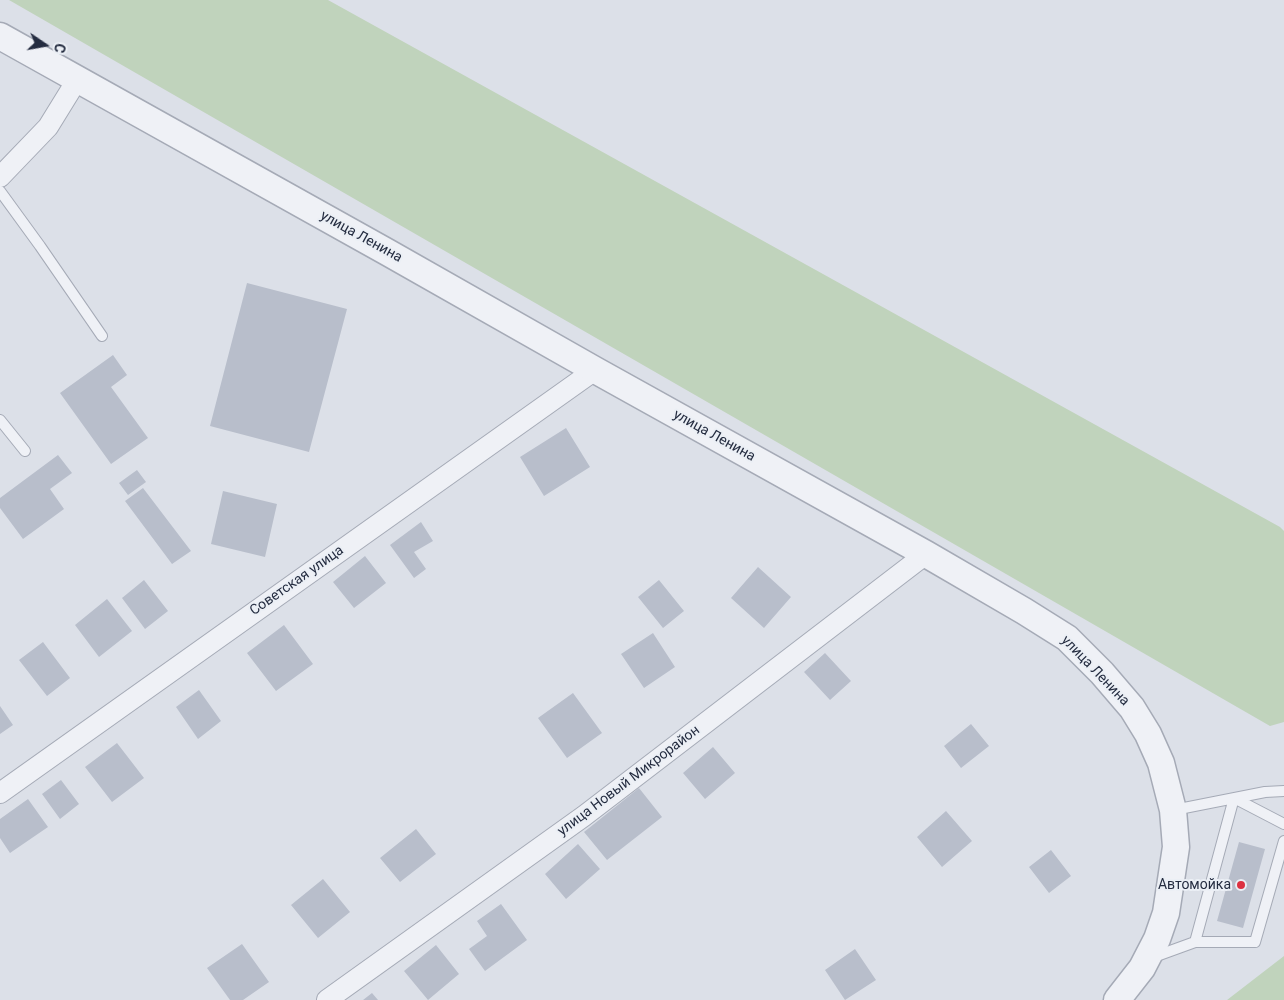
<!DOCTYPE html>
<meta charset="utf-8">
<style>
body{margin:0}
#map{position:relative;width:1284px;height:1000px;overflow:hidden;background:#dce0e8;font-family:Roboto,sans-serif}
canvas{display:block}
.north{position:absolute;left:20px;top:20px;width:50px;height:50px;-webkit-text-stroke:4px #ebeff5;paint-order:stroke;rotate:102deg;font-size:14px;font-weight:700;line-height:20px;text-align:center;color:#242c40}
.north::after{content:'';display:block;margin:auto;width:18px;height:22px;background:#242c40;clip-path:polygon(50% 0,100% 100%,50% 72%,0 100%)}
</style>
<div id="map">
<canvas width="1284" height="1000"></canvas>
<div class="north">С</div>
</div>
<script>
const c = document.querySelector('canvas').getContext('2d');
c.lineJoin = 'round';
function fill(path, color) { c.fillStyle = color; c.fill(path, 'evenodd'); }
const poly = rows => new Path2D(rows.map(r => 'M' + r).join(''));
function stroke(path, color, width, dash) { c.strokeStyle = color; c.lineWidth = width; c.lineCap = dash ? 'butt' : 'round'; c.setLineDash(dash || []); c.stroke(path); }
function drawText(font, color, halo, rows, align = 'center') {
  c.font = font + ' Roboto,sans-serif'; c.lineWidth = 4; c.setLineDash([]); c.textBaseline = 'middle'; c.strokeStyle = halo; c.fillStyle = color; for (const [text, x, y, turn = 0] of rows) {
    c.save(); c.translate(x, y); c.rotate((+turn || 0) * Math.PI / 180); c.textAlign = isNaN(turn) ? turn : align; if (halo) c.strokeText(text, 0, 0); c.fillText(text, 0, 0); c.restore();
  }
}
fill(poly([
 [9,0,328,0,1280,527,1284,531,1284,722,1270,726],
 [1284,956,1284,1000,1227,1000]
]), '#c0d3bc');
fill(poly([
 [247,283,347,309,309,452,210,426],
 [113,355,127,375,111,387,148,438,111,464,60,393],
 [566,428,590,467,544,496,520,457],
 [58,455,72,473,50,489,64,509,23,539,0,508,0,498],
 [137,470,146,482,128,495,119,483],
 [143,488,191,551,172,564,125,501],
 [223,491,277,504,265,557,211,544],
 [421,522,433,541,414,552,426,569,414,578,390,545],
 [365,556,386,583,354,608,333,582],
 [758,567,791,597,764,628,731,598],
 [144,580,168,611,145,629,122,598],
 [659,580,684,611,663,628,638,597],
 [107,599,132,631,99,657,75,625],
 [284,625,313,664,276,691,247,653],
 [653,633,675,667,644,688,621,654],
 [43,642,70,678,47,696,19,660],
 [825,653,851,681,830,700,804,672],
 [199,690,221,721,198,739,176,707],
 [573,693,602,733,567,758,538,718],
 [0,706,13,725,0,734],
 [971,724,989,746,961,768,944,746],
 [117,743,144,778,112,802,85,767],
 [713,747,735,773,705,799,683,773],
 [61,780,79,804,60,819,42,794],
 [639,788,662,817,607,860,584,832],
 [28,799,48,827,10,853,0,838,0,819],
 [946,811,972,841,942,867,917,837],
 [416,829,436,854,400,882,380,858],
 [1239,842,1265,849,1243,928,1217,921],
 [578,844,600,869,566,899,545,874],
 [1051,850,1071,876,1049,893,1029,867],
 [323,879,350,912,318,938,291,905],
 [501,904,527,940,485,971,469,949,487,936,477,921],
 [242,944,269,982,243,1000,230,1000,207,968],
 [436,945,459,974,428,1000,404,971],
 [855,949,876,980,845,1000,825,970],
 [372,993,378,1000,363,1000]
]), '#b8becb');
const service = poly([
 [0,191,40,246,102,336],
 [0,420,25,451],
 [1174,810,1265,792,1284,791],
 [1195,942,1255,942,1284,841],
 [1151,958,1195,942,1234,798,1284,824]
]);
const minor = poly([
 [0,177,48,127,77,80],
 [0,793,595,370],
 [327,1000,584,816,926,554]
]);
const tertiary = poly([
 [0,36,387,252,595,370,926,554,1024,611,1067,638,1102,673,1132,708,1148,734,1161,763,1173,810,1176,847,1166,913,1157,939,1142,968,1117,1000]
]);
stroke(service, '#a5aab6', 12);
stroke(minor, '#a5aab6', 22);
stroke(tertiary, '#a5aab6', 29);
stroke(service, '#eff1f6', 10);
stroke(minor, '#eff1f6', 20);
stroke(tertiary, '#eff1f6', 26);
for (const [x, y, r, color] of [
 [1241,885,5,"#dc3141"]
]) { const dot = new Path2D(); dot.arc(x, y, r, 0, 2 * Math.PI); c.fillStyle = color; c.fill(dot); stroke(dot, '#ebeff5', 2); }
drawText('14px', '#242c40', '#ebeff5', [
 ["улица Ленина",361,237,29],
 ["улица Ленина",714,436,29],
 ["Советская улица",297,581,-35],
 ["улица Ленина",1095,671,46],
 ["улица Новый Микрорайон",629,781,-37]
]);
drawText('14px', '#242c40', '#ebeff5', [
 ["Автомойка",1231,885]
], 'right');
</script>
